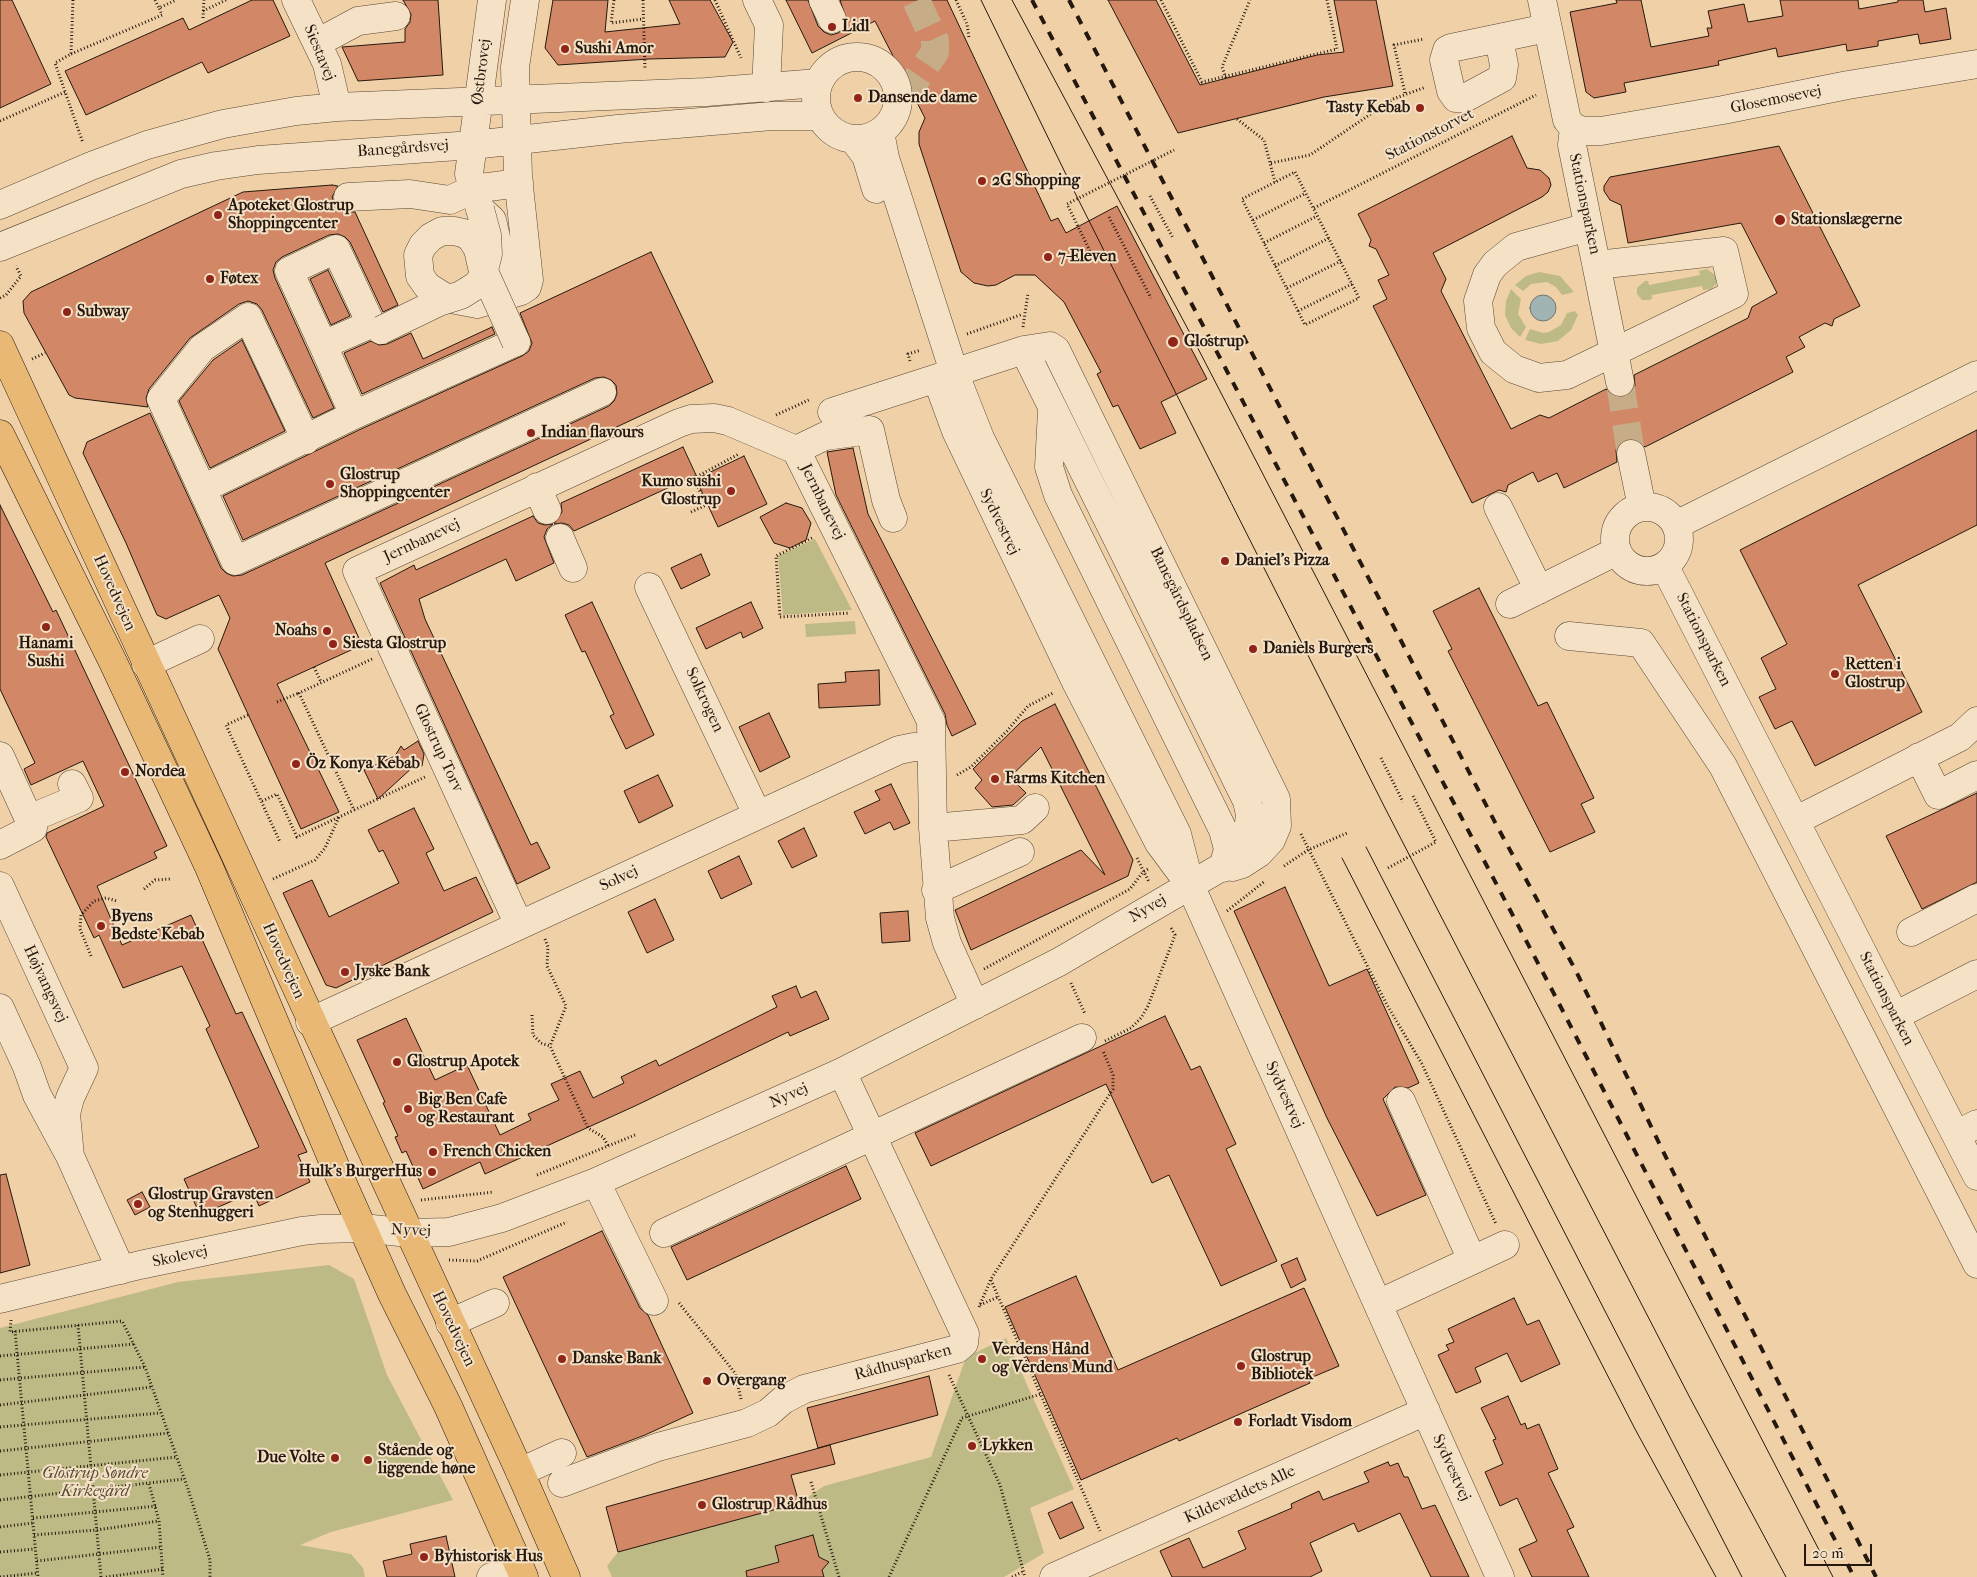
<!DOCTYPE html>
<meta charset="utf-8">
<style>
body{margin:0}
#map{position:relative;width:1977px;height:1577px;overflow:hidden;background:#f0d1a7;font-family:"IM FELL French Canon",serif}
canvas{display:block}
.scale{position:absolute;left:1804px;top:1544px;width:68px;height:22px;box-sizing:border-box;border:2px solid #25180e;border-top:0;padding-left:6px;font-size:15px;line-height:18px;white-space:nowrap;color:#25180e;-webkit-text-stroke:4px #f5e1c6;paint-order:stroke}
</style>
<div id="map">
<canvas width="1977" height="1577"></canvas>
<div class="scale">20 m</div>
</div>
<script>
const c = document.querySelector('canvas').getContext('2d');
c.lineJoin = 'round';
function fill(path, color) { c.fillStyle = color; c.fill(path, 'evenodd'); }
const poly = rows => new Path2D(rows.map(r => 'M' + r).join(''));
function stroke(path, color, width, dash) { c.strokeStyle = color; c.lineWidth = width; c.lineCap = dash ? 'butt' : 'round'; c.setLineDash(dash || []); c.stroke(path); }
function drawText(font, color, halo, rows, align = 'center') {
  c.font = font + ' "IM FELL French Canon",serif'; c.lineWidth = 4; c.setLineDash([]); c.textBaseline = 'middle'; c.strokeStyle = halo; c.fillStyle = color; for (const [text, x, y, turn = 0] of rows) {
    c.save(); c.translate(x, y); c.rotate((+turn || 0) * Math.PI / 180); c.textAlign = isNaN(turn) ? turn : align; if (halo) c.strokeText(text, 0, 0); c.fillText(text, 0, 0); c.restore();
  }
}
fill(poly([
 [1707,269,1716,276,1716,284,1711,289,1703,290,1702,286,1652,295,1652,299,1649,300,1642,300,1637,294,1637,288,1645,281,1648,281,1649,285,1700,275,1699,271],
 [1539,272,1560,276,1574,292,1562,295,1556,287,1547,282,1531,284,1523,291,1515,285,1526,276],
 [1511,289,1521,299,1518,314,1526,327,1520,337,1511,328,1505,315,1506,301],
 [1575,311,1578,315,1571,330,1558,341,1541,344,1525,340,1530,329,1543,333,1549,332,1561,325,1567,313],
 [815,539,852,610,783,615,778,556],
 [855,621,856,634,806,637,805,624],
 [329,1265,354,1279,387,1375,453,1500,331,1532,300,1545,351,1554,363,1568,365,1577,0,1577,0,1328,178,1282],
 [1006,1338,1074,1489,1030,1508,1044,1553,1004,1577,612,1577,607,1566,618,1552,799,1503,824,1486,931,1457,966,1357]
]), '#bdba85');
const water = poly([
 '1530 308a13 13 0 1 1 26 0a13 13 0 1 1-26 0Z'
]);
fill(water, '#a1b4b4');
stroke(water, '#6f7672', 1);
const building = poly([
 [0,0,12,0,51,84,0,108,0,0],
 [252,0,273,0,290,36,208,73,202,62,86,115,65,71,183,18,189,30,252,0],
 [403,0,438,0,443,75,358,81,342,47,405,42,405,29,410,22,411,14,403,0],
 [553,0,608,0,605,32,680,24,669,0,710,0,733,42,725,57,649,59,558,65,545,48,553,0],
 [786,0,808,0,818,26,824,32,831,35,838,33,845,28,847,21,840,0,947,0,1051,221,1058,218,1066,233,1117,206,1207,379,1161,402,1176,433,1140,449,1118,405,1113,407,1097,374,1101,372,1064,302,1035,275,1015,275,996,285,988,286,974,283,961,272,919,144,919,132,925,118,875,21,812,53,786,0],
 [1108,0,1156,0,1200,85,1317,55,1344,52,1334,0,1376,0,1393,86,1324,97,1178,133,1108,0],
 [1616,0,1641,0,1651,47,1709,36,1707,28,1712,28,1708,11,1744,4,1748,22,1783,16,1780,0,1858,0,1859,9,1898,2,1898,0,1923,0,1925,12,1946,8,1951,39,1920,44,1918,34,1878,41,1878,46,1847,51,1846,44,1778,57,1776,48,1718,61,1719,65,1624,83,1626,92,1594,98,1586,92,1570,12,1617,3,1616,0],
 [1512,136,1527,168,1540,170,1549,178,1551,185,1548,192,1542,197,1433,253,1446,279,1441,291,1511,429,1540,415,1549,418,1606,389,1616,397,1623,397,1630,394,1635,386,1634,375,1748,318,1752,307,1777,293,1741,223,1628,243,1621,205,1610,200,1604,191,1604,186,1610,177,1779,146,1860,306,1834,319,1832,326,1825,323,1799,337,1805,347,1786,357,1793,372,1645,447,1635,439,1628,439,1621,442,1616,450,1617,462,1564,488,1557,473,1538,482,1533,472,1508,485,1506,492,1499,490,1472,503,1373,306,1387,299,1378,280,1389,275,1376,249,1369,246,1371,240,1358,214,1512,136],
 [332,185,338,186,332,197,335,205,341,211,355,212,398,305,383,312,350,242,345,237,338,234,329,235,282,257,276,262,273,270,275,278,334,408,313,418,262,310,257,304,248,301,239,304,190,338,149,389,146,398,148,407,75,398,69,395,24,313,23,301,31,292,243,192,332,185],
 [651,252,713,382,325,563,362,645,277,684,339,812,301,829,218,649,230,618,219,595,166,619,157,615,126,543,83,453,87,442,150,413,221,568,226,573,233,576,242,575,609,406,614,401,617,394,616,385,611,380,604,377,595,378,243,540,223,496,361,429,522,356,529,351,532,343,520,313,651,252],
 [328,270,350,316,331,325,310,279,328,270],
 [492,327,495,334,362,394,344,353,371,341,379,345,387,344,411,333,423,359,492,327],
 [242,340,285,431,210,468,179,401,213,360,242,340],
 [1977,430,1977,525,1858,585,1922,712,1815,766,1792,721,1775,729,1759,697,1776,689,1761,658,1787,644,1740,550,1977,430],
 [683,447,696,475,574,531,569,525,562,523,554,524,562,512,561,503,683,447],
 [853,448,868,514,976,724,952,736,947,725,945,714,836,495,827,452,853,448],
 [744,456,767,504,718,527,696,479,744,456],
 [786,503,802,508,811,523,806,540,790,548,774,543,760,517,786,503],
 [0,505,53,612,56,610,167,846,154,852,157,858,97,886,122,945,191,915,236,1014,242,1012,307,1152,298,1155,310,1182,259,1206,253,1192,200,1215,184,1179,259,1147,206,1029,210,1026,182,966,123,988,99,935,94,938,46,837,47,833,104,806,83,761,31,785,24,769,35,763,0,689,0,505],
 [533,516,538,523,545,525,553,524,547,529,544,537,554,563,516,581,506,559,419,599,425,619,531,845,537,842,550,868,517,884,380,583,414,565,416,570,533,516],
 [701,554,710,575,681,589,671,568,701,554],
 [1479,588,1538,706,1547,702,1594,798,1581,804,1595,832,1550,852,1448,651,1452,649,1433,611,1479,588],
 [592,602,654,735,626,749,610,716,614,714,585,651,582,652,565,615,592,602],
 [751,602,763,628,743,638,741,632,706,649,696,628,751,602],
 [879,670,880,705,819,708,818,684,846,682,845,672,879,670],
 [1055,704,1133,860,1128,876,971,950,955,910,1081,850,1105,875,1041,747,1010,777,1026,793,1013,805,992,807,975,788,982,780,973,769,1022,721,1055,704],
 [769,713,790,757,760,772,739,727,769,713],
 [418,741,424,754,422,766,414,766,378,799,364,770,395,756,401,746,404,750,418,741],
 [658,775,673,806,639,823,624,791,658,775],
 [891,784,910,823,894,830,890,822,865,834,854,812,880,800,875,791,891,784],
 [1977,793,1977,882,1922,909,1886,836,1977,793],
 [414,808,434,849,426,853,444,891,476,877,493,912,336,988,326,985,283,893,312,880,329,917,399,883,383,850,379,852,368,830,414,808],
 [804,828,817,856,792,868,778,841,804,828],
 [739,856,752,884,721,899,708,871,739,856],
 [1285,887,1329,986,1367,969,1419,1083,1408,1088,1395,1087,1383,1099,1426,1195,1377,1216,1327,1118,1234,911,1285,887],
 [655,899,674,940,647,953,628,912,655,899],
 [908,911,910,941,882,943,880,913,908,911],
 [796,986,801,998,816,991,829,1019,790,1036,788,1032,635,1106,485,1174,480,1162,423,1189,406,1151,402,1153,395,1137,398,1136,383,1103,385,1102,357,1040,406,1018,435,1080,467,1065,500,1135,531,1120,528,1114,559,1100,551,1084,580,1071,593,1098,624,1083,621,1077,656,1060,659,1066,777,1007,772,996,796,986],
 [1165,1016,1191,1070,1200,1066,1236,1144,1226,1149,1277,1261,1221,1286,1169,1175,1152,1183,1106,1084,931,1166,915,1133,1165,1016],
 [846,1166,861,1199,687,1280,671,1247,846,1166],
 [6,1174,30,1265,0,1273,0,1175,6,1174],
 [142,1192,150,1207,135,1215,127,1200,142,1192],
 [602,1231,640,1308,648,1315,693,1413,645,1435,587,1457,503,1277,602,1231],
 [1297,1258,1306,1280,1291,1288,1281,1265,1297,1258],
 [1076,1276,1118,1370,1304,1288,1339,1366,1308,1379,1310,1383,1179,1441,1177,1438,1081,1480,1005,1307,1076,1276],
 [1514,1298,1527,1325,1539,1320,1560,1364,1521,1382,1507,1353,1475,1368,1481,1382,1456,1393,1438,1355,1449,1350,1446,1345,1454,1342,1448,1329,1514,1298],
 [929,1376,938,1415,818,1448,807,1408,929,1376],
 [1508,1396,1521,1425,1525,1423,1527,1429,1539,1424,1558,1469,1548,1473,1574,1527,1567,1530,1589,1577,1532,1577,1519,1549,1537,1541,1517,1498,1500,1506,1485,1472,1503,1464,1493,1440,1496,1439,1481,1408,1508,1396],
 [830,1445,835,1464,791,1475,799,1503,618,1552,606,1507,830,1445],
 [1388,1462,1390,1466,1398,1463,1404,1477,1408,1477,1422,1509,1435,1505,1469,1577,1431,1577,1400,1513,1358,1532,1354,1523,1310,1543,1322,1571,1310,1577,1172,1577,1160,1551,1189,1538,1203,1568,1246,1549,1238,1531,1292,1508,1291,1504,1319,1491,1323,1500,1369,1482,1364,1472,1388,1462],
 [1072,1502,1084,1528,1060,1539,1048,1513,1072,1502],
 [813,1535,819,1557,829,1562,822,1570,824,1577,747,1577,746,1571,779,1562,775,1546,813,1535],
 [446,1536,455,1577,387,1577,383,1561,412,1554,410,1544,446,1536]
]);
fill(building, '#d28866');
stroke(building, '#25180e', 1);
stroke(poly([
 [898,93,911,87,935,52,935,41,916,0],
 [1620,382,1631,454]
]), '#c7ac88', 28, [28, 14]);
const minor = poly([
 [296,0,327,64,337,107],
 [492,0,469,174,480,209,492,220,509,294],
 [757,0,769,25,766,88],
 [823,0,832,19],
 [1542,0,1567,120,1574,128,1584,131,1601,131,1723,110,1848,85,1977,64],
 [1499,39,1504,65,1502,78,1465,98,1456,98,1451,91,1444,60,1447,50,1451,48,1547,28],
 [317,43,358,21,396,16],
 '816 98a41 41 0 1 1 82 0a41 41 0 1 1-82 0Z',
 [1574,128,1572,145,1620,382],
 [880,132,885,158,954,372,980,438,1177,834,1190,885,1500,1577],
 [853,139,866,156,876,189],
 [348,197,410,194,450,200,473,189,519,183],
 [0,205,91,166,147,145,223,124,296,111,337,107,706,92,818,83],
 [1588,227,1516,247,1495,264,1487,275,1478,301,1481,328,1493,352,1514,369,1539,378,1567,375,1734,294,1724,251,1597,265],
 [0,247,181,174,216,166,258,160,473,145,618,129,772,116,820,116],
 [446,298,477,304,521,291,527,287,529,280,518,177,515,67,525,0],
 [516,342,354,415,202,489,235,561,602,392],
 [323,345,371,324,336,249,289,271,323,345,354,415],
 [938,382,956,431,1076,682,1159,843,1182,874],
 [1052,411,1049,467,1058,495,1223,830,1228,849,1223,868],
 [832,412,1024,350,1050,346,1056,350,1276,799,1277,826,1271,840,1259,853,1242,864,1232,867],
 [796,450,825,436,870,430,886,500,893,518],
 [1631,454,1642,507],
 [537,487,547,510],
 [202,489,161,399,202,348,248,317,306,440],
 '1615 539a32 32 0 1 1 64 0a32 32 0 1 1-64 0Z',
 [1498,507,1539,590],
 [1676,525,1977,375],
 [560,538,573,568],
 [1665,567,1977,1176],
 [649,587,757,814],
 [1510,604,1617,551],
 [1569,636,1641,643,1723,766,1977,1264],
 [146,664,200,639],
 [0,756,33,828,0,845],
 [1919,757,1938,795,1977,775],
 [29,819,79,798,72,784],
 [1795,821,1960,737,1977,721],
 [933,828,1022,820,1035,808],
 [0,886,84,1068,70,1098,66,1114,70,1156],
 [936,890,1020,852],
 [519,925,357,571,679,423,691,419,714,418,728,421,796,450,931,721,933,828,940,918,947,943,975,1005],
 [1911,932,1977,898],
 [0,1008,27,1067,37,1095,70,1156,121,1270],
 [1895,1016,1977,974],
 [310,1022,899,750,914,747,930,747],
 [1401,1101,1472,1260],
 [1956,1135,1977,1124],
 [596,1182,654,1301],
 [664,1233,1082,1038],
 [0,1299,140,1265,302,1231,321,1229,363,1228,409,1233,449,1232,502,1218,596,1182,842,1072,1059,962,1230,862,1241,849,1248,832,1250,814,1247,801,1024,350],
 [1378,1304,1505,1245],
 [450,1323,495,1303],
 [520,1472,562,1453],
 [562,1483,658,1447,747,1423,768,1413,783,1400,804,1389,957,1349,964,1343,965,1334,842,1072],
 [491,1577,520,1568],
 [1054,1577,1426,1411]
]);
const major = poly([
 [0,345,520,1472,566,1577],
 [0,434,113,662,209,867,338,1173,392,1294,448,1406,524,1577]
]);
stroke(minor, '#584634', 29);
stroke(major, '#25180e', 29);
stroke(poly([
 [73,0,71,54,55,63,83,143],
 [155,0,159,8],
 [614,0,611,23,643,19],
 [643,0,645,70],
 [715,0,741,58],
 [956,0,967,24,969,38],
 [1161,0,1202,82,1337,49,1327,0],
 [203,11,226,0],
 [203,18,204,0],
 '806 98a50 50 0 1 1 100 0a50 50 0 1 1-100 0Z',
 [71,54,162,15,159,8,176,0],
 [1226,78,1222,67,1250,0],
 [1405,93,1394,45,1424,39],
 [1237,119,1264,140,1275,182],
 [0,121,65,92],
 [1271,163,1310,155,1393,99,1426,87],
 [1295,172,1359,298,1305,325,1242,199,1295,172],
 [1150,196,1173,238],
 [1314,208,1536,95],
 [1109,217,1151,298],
 [1253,220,1306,193],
 [1264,243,1317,216],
 [1090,251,1067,204,1174,150],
 [1275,266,1329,238],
 [1287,288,1341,261],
 [0,298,6,295,21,276,16,266],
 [1298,311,1352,284],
 [1023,327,1028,293],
 [967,334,1023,314],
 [32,359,45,353],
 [910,361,908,354,921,350],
 [776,415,811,399],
 [691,512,706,505,694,478,739,454],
 [812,538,776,556,780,617,850,613],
 [372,659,299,693,354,810,425,777],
 [314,667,321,682],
 [277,702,299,693],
 [248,715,226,725,280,842],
 [1381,758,1403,802],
 [957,775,971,767,1007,731,1028,706,1053,693],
 [262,801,277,794,297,837,339,817],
 [1301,834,1387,1005,1422,1064,1496,1224],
 [1137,858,1149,882],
 [1284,866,1308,850,1347,833],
 [1388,868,1436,842,1413,796],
 [273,879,315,860,325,848,339,817,354,810],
 [144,889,155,880,170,879],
 [1227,911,1265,881],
 [545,939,548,947,547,966,566,1006,550,1046],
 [91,956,80,929,81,915,94,901,106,898,117,901],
 [984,969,1130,889,1143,872,1148,869],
 [1071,983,1085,1014],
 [532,1015,533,1035,541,1043,550,1046,588,1128,603,1137,609,1147],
 [1105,1041,1131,1028,1141,1018,1148,1006,1175,935,1170,926],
 [537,1175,635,1135],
 [421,1200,494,1192],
 [449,1260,477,1261,567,1222],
 [991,1280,1100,1531],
 [679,1303,735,1373,741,1399],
 [980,1305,998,1297],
 [979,1307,991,1279,1113,1089,1113,1075,1103,1051],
 [11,1320,10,1332,122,1321,145,1367,188,1489,210,1560,210,1577],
 [78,1325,101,1577],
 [15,1331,38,1577],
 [0,1356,134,1344],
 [949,1375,1000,1485,1025,1577],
 [0,1380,145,1367],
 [0,1405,152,1387],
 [0,1427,160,1413],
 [0,1451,169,1433],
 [0,1475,177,1457],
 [811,1482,839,1577],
 [149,1484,159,1521,163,1577],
 [0,1500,184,1479],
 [33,1518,157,1506],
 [0,1527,33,1523],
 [34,1535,96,1530,159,1521],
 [0,1552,35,1549],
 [37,1561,161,1547],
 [0,1577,38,1573],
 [106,1577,163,1569],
 [889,1577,962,1418,1041,1394],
 [1012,1577,1022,1572]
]), '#25180e', 3, [1, 2.5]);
stroke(minor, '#f5e1c6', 28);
stroke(major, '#e8b874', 28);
stroke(poly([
 [981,0,1078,199,1385,808,1689,1396,1786,1577],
 [1012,0,1190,333,1833,1577],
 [1366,847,1742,1577],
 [1342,858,1635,1429,1716,1577]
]), '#25180e', 1);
stroke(poly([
 [1032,0,1551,988,1854,1577],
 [1069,0,1498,828,1576,971,1675,1176,1876,1577]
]), '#25180e', 4, [9, 9]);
const minorBridge = poly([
 [446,298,427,286,420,276,418,255,423,245,431,237,442,231,454,231,463,233,471,238,478,249,482,267,516,342],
 [381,330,439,302,461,295,477,285,482,278,488,254,487,235,480,209]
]);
stroke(minorBridge, '#584634', 29, []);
stroke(minorBridge, '#f5e1c6', 28);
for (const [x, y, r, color] of [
 [832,27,5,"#8f2418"],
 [565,49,5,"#8f2418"],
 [858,98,5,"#8f2418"],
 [1420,108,5,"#8f2418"],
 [982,181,5,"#8f2418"],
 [218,215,5,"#8f2418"],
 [1780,220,6,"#8f2418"],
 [1048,257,5,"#8f2418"],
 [210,279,5,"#8f2418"],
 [67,312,5,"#8f2418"],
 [1173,342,6,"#8f2418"],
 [531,433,5,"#8f2418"],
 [330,484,5,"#8f2418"],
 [731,491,5,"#8f2418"],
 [1225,561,5,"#8f2418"],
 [46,627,5,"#8f2418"],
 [327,631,5,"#8f2418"],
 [333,644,5,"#8f2418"],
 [1253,649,5,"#8f2418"],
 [1835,674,5,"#8f2418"],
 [296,764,5,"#8f2418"],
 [125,772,5,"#8f2418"],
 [995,779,5,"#8f2418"],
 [101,926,5,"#8f2418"],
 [345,972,5,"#8f2418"],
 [397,1062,5,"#8f2418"],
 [408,1109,5,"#8f2418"],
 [433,1152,5,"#8f2418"],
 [432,1172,5,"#8f2418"],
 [138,1204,5,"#8f2418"],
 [562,1359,5,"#8f2418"],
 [982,1359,5,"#8f2418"],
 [1241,1366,5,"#8f2418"],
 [707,1381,5,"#8f2418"],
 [1238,1422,5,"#8f2418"],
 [972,1446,5,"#8f2418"],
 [335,1458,5,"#8f2418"],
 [368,1460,5,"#8f2418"],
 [702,1505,5,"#8f2418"],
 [424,1557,5,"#8f2418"]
]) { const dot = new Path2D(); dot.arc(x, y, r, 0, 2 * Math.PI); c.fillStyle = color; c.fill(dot); stroke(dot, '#f5e1c6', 2); }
drawText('bold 16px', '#25180e', '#f5e1c6', [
 ["Lidl",842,27],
 ["Sushi Amor",575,49],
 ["Dansende dame",868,98],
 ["Tasty Kebab",1410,108,"right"],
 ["2G Shopping",992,181],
 ["Apoteket Glostrup",228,206],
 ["Shoppingcenter",228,224],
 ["Stationslægerne",1791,220],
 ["7-Eleven",1058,257],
 ["Føtex",220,279],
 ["Subway",77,312],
 ["Glostrup",1184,342],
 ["Indian flavours",541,433],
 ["Glostrup",340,475],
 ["Shoppingcenter",340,493],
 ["Kumo sushi",721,482,"right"],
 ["Glostrup",721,500,"right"],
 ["Daniel's Pizza",1235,561],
 ["Noahs",317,631,"right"],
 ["Hanami",46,644,"center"],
 ["Sushi",46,662,"center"],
 ["Siesta Glostrup",343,644],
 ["Daniels Burgers",1263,649],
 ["Retten i",1845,665],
 ["Glostrup",1845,683],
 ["Öz Konya Kebab",306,764],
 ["Nordea",135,772],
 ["Farms Kitchen",1005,779],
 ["Byens",111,917],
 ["Bedste Kebab",111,935],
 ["Jyske Bank",355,972],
 ["Glostrup Apotek",407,1062],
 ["Big Ben Cafe",418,1100],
 ["og Restaurant",418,1118],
 ["French Chicken",443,1152],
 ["Hulk's BurgerHus",422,1172,"right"],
 ["Glostrup Gravsten",148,1195],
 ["og Stenhuggeri",148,1213],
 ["Verdens Hånd",992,1350],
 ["og Verdens Mund",992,1368],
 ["Glostrup",1251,1357],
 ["Bibliotek",1251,1375],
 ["Danske Bank",572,1359],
 ["Overgang",717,1381],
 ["Forladt Visdom",1248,1422],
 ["Lykken",982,1446],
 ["Stående og",378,1451],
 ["liggende høne",378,1469],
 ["Due Volte",325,1458,"right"],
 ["Glostrup Rådhus",712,1505],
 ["Byhistorisk Hus",434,1557]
], 'left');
drawText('16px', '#25180e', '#f5e1c6', [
 ["Siestavej",319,53,68],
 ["Østbrovej",482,72,-83],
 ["Glosemosevej",1776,100,-11],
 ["Stationstorvet",1430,135,-27],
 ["Banegårdsvej",403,149,-4],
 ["Stationsparken",1584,204,78],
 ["Jernbanevej",822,502,64],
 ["Sydvestvej",999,522,64],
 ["Jernbanevej",422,541,-25],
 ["Hovedvejen",114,593,66],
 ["Banegårdspladsen",1181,604,64],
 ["Stationsparken",1703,640,63],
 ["Solkrogen",704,700,65],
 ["Glostrup Torv",438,748,65],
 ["Solvej",619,879,-25],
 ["Nyvej",1148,909,-30],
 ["Hovedvejen",283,961,66],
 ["Højvangsvej",45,984,65],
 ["Stationsparken",1886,999,63],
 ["Sydvestvej",1284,1095,66],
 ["Nyvej",789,1096,-24],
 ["Nyvej",411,1231,2],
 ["Skolevej",180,1257,-12],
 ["Hovedvejen",453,1329,65],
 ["Rådhusparken",903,1363,-15],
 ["Sydvestvej",1451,1468,66],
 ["Kildevældets Alle",1240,1495,-24]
]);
drawText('italic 16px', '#534932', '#f5e1c6', [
 ["Glostrup Søndre",95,1474],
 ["Kirkegård",95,1492]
]);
</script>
